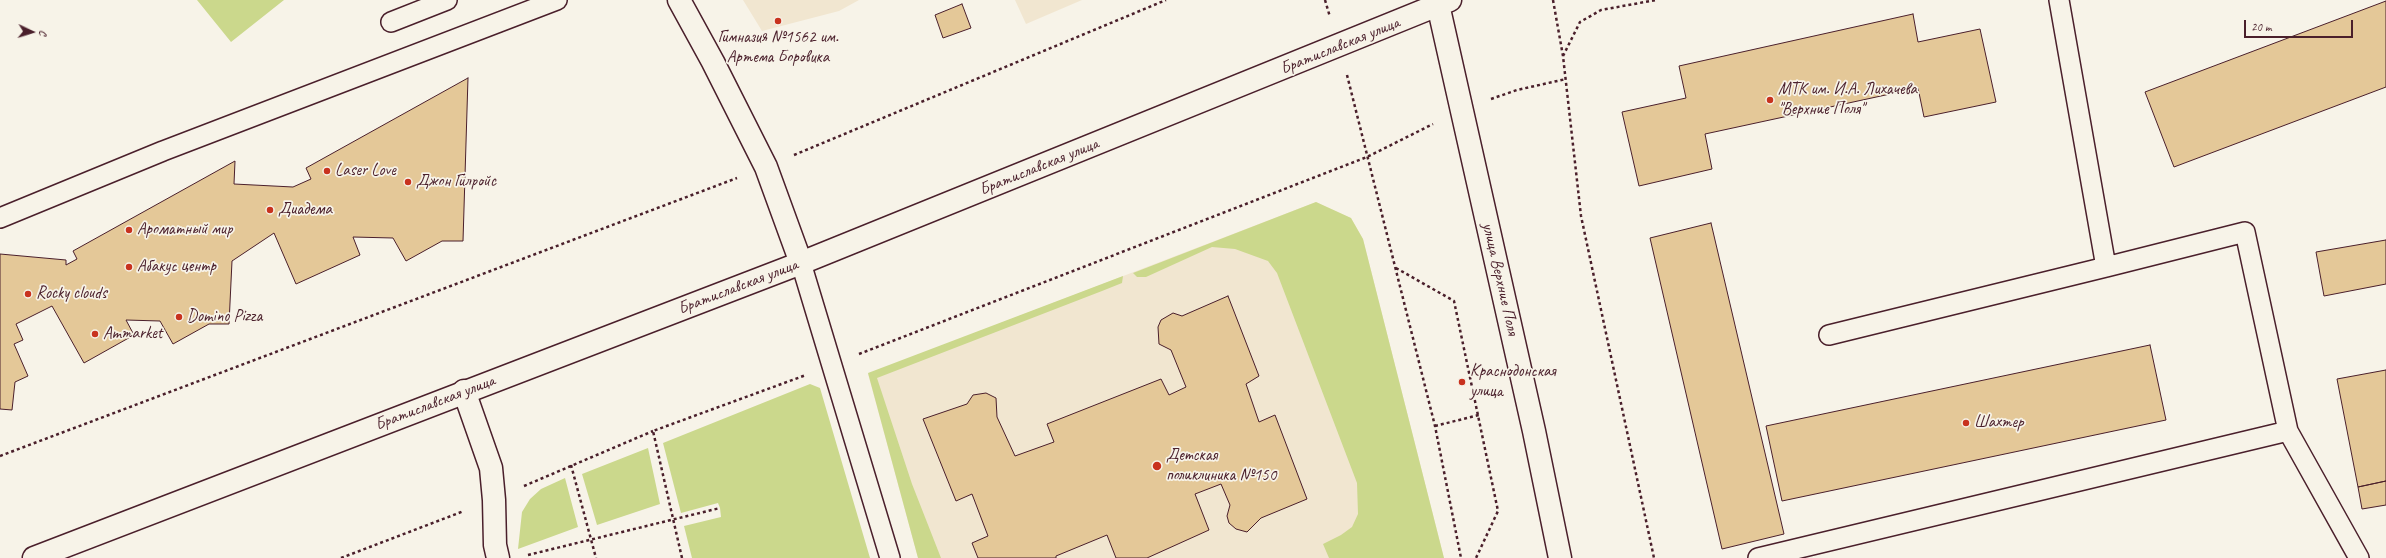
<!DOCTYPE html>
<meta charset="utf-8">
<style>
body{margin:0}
#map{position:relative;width:2386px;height:558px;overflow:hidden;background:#f7f3e8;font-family:Caveat,sans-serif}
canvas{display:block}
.north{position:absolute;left:12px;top:12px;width:40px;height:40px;-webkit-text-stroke:3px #f7f3e8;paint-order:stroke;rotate:94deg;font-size:11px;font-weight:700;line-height:16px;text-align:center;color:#4a1f2b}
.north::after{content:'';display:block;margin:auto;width:14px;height:18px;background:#4a1f2b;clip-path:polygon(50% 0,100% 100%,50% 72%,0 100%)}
.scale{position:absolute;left:2244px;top:20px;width:109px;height:18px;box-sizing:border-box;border:2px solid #4a1f2b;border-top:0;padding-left:5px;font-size:12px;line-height:14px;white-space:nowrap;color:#4a1f2b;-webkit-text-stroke:3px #f7f3e8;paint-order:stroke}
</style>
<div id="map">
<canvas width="2386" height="558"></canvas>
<div class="north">С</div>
<div class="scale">20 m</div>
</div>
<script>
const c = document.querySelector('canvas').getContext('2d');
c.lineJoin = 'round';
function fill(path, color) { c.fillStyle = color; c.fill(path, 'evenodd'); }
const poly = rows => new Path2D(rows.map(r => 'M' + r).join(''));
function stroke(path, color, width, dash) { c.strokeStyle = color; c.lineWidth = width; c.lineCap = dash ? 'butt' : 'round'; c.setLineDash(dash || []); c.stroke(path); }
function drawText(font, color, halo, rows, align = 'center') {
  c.font = font + ' Caveat,sans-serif'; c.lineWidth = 3.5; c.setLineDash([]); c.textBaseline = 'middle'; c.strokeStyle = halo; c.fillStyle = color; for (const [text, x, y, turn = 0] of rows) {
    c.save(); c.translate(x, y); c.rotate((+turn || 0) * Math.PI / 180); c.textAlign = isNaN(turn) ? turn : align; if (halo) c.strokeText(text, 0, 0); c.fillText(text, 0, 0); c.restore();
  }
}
fill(poly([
 [743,0,859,0,839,11,762,31],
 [1015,0,1082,0,1026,24],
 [1316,202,1351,218,1363,239,1444,558,918,558,868,374]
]), '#f1e6d0');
fill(poly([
 [197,0,284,0,231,42],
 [1316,202,1351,218,1363,239,1444,558,1329,558,1323,544,1341,535,1352,527,1358,514,1357,483,1277,273,1268,261,1235,249,1212,247,1146,277,1137,277,1133,273],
 [1123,276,1122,283,1102,291,877,378,912,484,941,558,918,558,868,373],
 [810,384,820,388,870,558,692,558,684,526,721,517,720,508,718,503,681,513,663,443],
 [648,448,660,504,597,525,582,474],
 [565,478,578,527,518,549,522,512,530,499,541,489]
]), '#cbd88c');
const building = poly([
 [2386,1,2386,87,2174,167,2145,92,2386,1],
 [962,4,971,28,943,38,935,15,962,4],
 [1913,14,1918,42,1980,29,1996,102,1924,117,1918,88,1705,134,1712,169,1639,186,1622,112,1686,98,1679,66,1913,14],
 [468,78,463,241,442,241,406,261,393,238,353,237,360,255,296,284,274,233,232,261,229,324,209,324,173,344,160,321,126,320,134,335,84,363,52,306,16,324,23,340,14,344,28,376,15,382,12,410,0,409,0,254,66,260,66,265,77,259,73,251,235,161,234,184,293,187,311,179,306,168,468,78],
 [1711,223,1784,534,1722,549,1650,238,1711,223],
 [2386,240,2386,284,2324,296,2316,252,2386,240],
 [1228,296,1259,376,1246,384,1259,422,1275,415,1307,499,1261,518,1247,532,1236,529,1229,523,1227,516,1230,505,1221,484,1195,494,1209,530,1147,558,1116,558,1107,535,1056,556,1056,558,978,558,972,543,988,536,972,494,956,501,923,419,967,404,973,395,986,393,996,398,997,417,1015,456,1054,442,1047,424,1161,379,1169,395,1186,387,1171,350,1159,344,1158,327,1161,320,1173,313,1182,316,1228,296],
 [2150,345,2166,420,1782,501,1766,426,2150,345],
 [2386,370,2386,481,2358,487,2337,379,2386,370],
 [2386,481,2386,505,2362,509,2358,487,2386,481]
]);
fill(building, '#e4c898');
stroke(building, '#4a1f2b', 1);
const service = poly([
 [391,22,447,0],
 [0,218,163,151,557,0],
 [801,263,890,558],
 [1829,335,2106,267],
 [2288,431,2359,558],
 [1758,558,2288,431,2245,232,2106,267,2059,0]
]);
const minor = poly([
 [679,0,713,62,766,167,801,263],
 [464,391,491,468,494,500,495,545,498,558]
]);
const secondary = poly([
 [1437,0,1534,431,1560,558],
 [34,558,801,263,1450,0]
]);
stroke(service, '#4a1f2b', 22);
stroke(minor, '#4a1f2b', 25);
stroke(secondary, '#4a1f2b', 25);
stroke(poly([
 [1325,0,1330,17],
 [1553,0,1563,56,1581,216,1654,558],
 [1563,56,1580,22,1601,10,1656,0],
 [1347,75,1435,426,1461,558],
 [1491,99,1517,90,1566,79],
 [794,155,1166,0],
 [1396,268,1454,301,1498,511,1476,558],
 [859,354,1367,157,1433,124],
 [1435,426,1479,415],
 [0,456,737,178],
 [571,465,596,558],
 [524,486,653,431],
 [528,555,720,508],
 [341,558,464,511],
 [682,558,653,431,806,375]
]), '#4a1f2b', 2.5, [3, 3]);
stroke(service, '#f7f3e8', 19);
stroke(minor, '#f7f3e8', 22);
stroke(secondary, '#f7f3e8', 22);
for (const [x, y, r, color] of [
 [778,21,4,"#c8321e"],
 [1770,100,4,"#c8321e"],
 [327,171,4,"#c8321e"],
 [408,182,4,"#c8321e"],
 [270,210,4,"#c8321e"],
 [129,230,4,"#c8321e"],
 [129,267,4,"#c8321e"],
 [28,294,4,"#c8321e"],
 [179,317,4,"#c8321e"],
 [95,334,4,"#c8321e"],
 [1462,382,4,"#c8321e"],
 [1966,423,4,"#c8321e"],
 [1157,466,5,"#c8321e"]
]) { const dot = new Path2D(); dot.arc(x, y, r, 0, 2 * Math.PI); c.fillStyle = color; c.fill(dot); stroke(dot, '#f7f3e8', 1.5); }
drawText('17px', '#4a1f2b', '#f7f3e8', [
 ["Гимназия №1562 им.",778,38,"center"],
 ["Артема Боровика",778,58,"center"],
 ["МТК им. И.А. Лихачева",1778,90],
 ["\"Верхние Поля\"",1778,110],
 ["Laser Love",335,171],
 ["Джон Гилройс",416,182],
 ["Диадема",278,210],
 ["Ароматный мир",137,230],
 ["Абакус центр",137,267],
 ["Rocky clouds",36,294],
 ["Domino Pizza",187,317],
 ["Ammarket",103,334],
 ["Краснодонская",1470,372],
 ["улица",1470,392],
 ["Шахтер",1974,423],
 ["Детская",1166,456],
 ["поликлиника №150",1166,476]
], 'left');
drawText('17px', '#4a1f2b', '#f7f3e8', [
 ["Братиславская улица",1340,46,-22],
 ["Братиславская улица",1039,167,-22],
 ["улица Верхние Поля",1500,279,77],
 ["Братиславская улица",738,287,-21],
 ["Братиславская улица",435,403,-21]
]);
</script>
